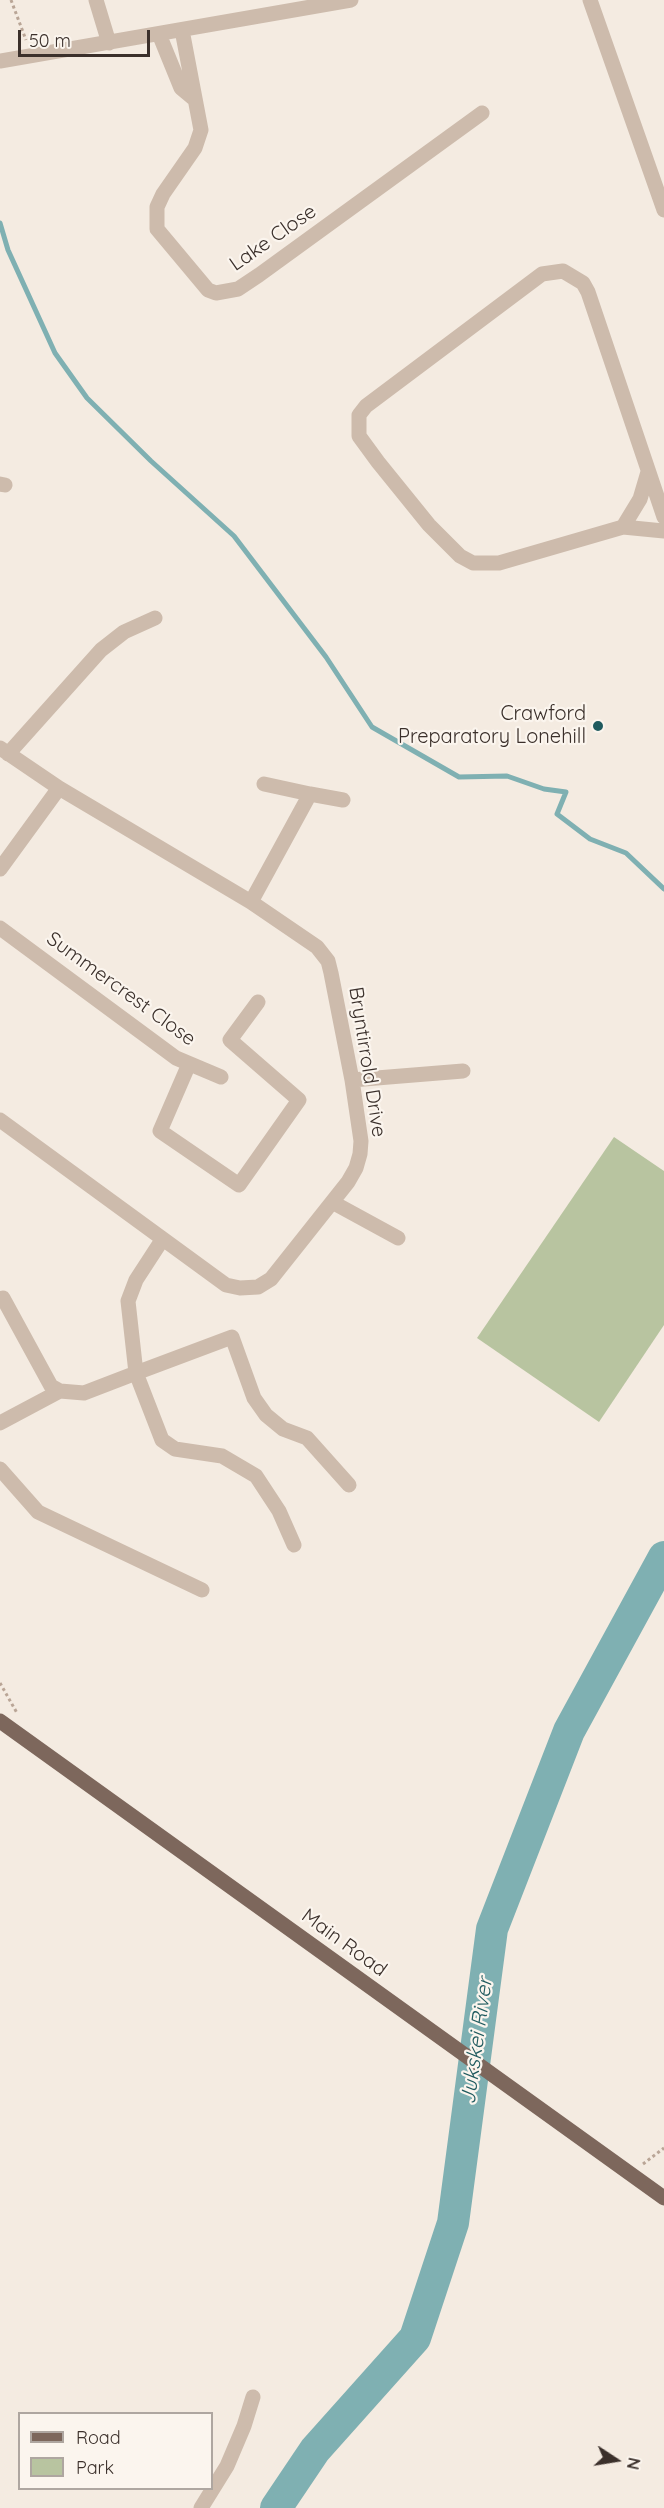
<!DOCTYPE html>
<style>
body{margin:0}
#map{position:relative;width:664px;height:2508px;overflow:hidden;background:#f4ebe1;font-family:Quicksand,sans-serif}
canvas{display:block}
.legend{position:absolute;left:18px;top:2412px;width:195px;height:78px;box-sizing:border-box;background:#fbf5ee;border:2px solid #aea6a0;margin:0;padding:8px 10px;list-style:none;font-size:18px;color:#3b302b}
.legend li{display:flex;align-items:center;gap:12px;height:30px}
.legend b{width:30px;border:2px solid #aea6a0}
.north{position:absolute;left:586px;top:2430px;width:60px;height:60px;-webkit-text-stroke:4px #fbf5ee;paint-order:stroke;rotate:102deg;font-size:16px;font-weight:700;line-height:24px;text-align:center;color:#3b302b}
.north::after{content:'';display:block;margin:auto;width:21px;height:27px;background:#3b302b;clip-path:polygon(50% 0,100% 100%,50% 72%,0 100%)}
.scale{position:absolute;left:18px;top:30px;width:132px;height:27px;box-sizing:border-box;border:3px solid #3b302b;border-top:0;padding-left:8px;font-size:18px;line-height:21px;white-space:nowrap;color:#3b302b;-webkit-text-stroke:4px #fbf5ee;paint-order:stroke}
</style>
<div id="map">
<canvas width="664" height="2508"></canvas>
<ul class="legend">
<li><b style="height:8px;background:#7d675c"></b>Road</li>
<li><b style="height:16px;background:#b8c4a0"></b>Park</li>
</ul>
<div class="north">N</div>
<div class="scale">50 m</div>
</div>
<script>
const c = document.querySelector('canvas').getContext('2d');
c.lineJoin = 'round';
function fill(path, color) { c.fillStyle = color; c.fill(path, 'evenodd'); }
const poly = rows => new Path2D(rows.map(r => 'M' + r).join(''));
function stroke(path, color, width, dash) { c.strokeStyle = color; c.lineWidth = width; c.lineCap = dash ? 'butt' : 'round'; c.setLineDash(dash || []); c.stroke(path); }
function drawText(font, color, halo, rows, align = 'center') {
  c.font = font + ' Quicksand,sans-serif'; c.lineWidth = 4.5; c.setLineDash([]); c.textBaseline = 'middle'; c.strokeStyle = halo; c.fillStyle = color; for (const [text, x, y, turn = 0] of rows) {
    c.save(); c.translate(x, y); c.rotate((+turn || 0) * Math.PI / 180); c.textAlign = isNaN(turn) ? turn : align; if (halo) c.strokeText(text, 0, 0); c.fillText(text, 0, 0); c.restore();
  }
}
fill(poly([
 [614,1137,664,1171,664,1325,599,1422,477,1338]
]), '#b8c4a0');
stroke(poly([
 [0,223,8,250,55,353,87,398,151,461,234,536,326,657,372,727,459,777,507,776,544,789,566,792,557,814,590,839,626,853,664,889]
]), '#7fb0b2', 5);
stroke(poly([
 [276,2508,315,2450,415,2338,453,2223,492,1929,569,1731,664,1557]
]), '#7fb0b2', 32);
stroke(poly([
 [11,0,26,40],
 [0,1683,17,1713],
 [643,2164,664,2148]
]), '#b9a596', 3, [3, 3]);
stroke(poly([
 [96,0,109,43],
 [590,0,664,210],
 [182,30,201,130,195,148,163,194,157,207,157,229,208,290,216,293,238,289,259,275,482,113],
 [159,34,181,88,193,98],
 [0,61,351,0],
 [0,484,5,485],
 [664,517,588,292,583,283,563,271,542,274,366,406,359,415,359,436,378,462,429,525,460,556,473,563,499,563,623,527,664,531],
 [623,527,640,499,648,472],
 [0,748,59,788,251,902,317,947,328,961,331,973,352,1080,361,1141,360,1154,356,1168,348,1182,271,1279,258,1287,240,1288,226,1285,0,1120],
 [8,754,101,650,124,632,155,618],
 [264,784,310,794],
 [0,869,59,788],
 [251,902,310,794,343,800],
 [0,928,176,1058,221,1077],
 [189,1064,160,1131,239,1185,299,1100,230,1040,258,1002],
 [352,1080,463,1071],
 [332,1202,398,1238],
 [3,1298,51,1386,60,1391,84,1393,136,1373,128,1301,136,1280,162,1240],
 [0,1423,60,1391],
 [0,1469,38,1512,202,1590],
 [294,1545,279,1511,256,1476,222,1456,175,1449,162,1440,136,1373,232,1337,254,1398,266,1415,283,1429,307,1438,349,1485],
 [201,2508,227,2466,244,2426,253,2397]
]), '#cdbbac', 15);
stroke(poly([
 [0,1721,664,2198]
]), '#7d675c', 15);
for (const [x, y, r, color] of [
 [598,726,6,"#1f5a5e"]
]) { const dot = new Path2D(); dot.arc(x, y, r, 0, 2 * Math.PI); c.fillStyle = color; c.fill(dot); stroke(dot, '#fbf5ee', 2); }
drawText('20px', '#3b302b', '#fbf5ee', [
 ["Lake Close",273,238,-35],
 ["Summercrest Close",121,989,36],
 ["Bryntirrold Drive",367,1062,81],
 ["Main Road",344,1943,36]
]);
drawText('20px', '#3b302b', '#fbf5ee', [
 ["Crawford",586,714],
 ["Preparatory Lonehill",586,737]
], 'right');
drawText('italic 21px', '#1f5a5e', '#fbf5ee', [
 ["Jukskei River",477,2041,-82]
]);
</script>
